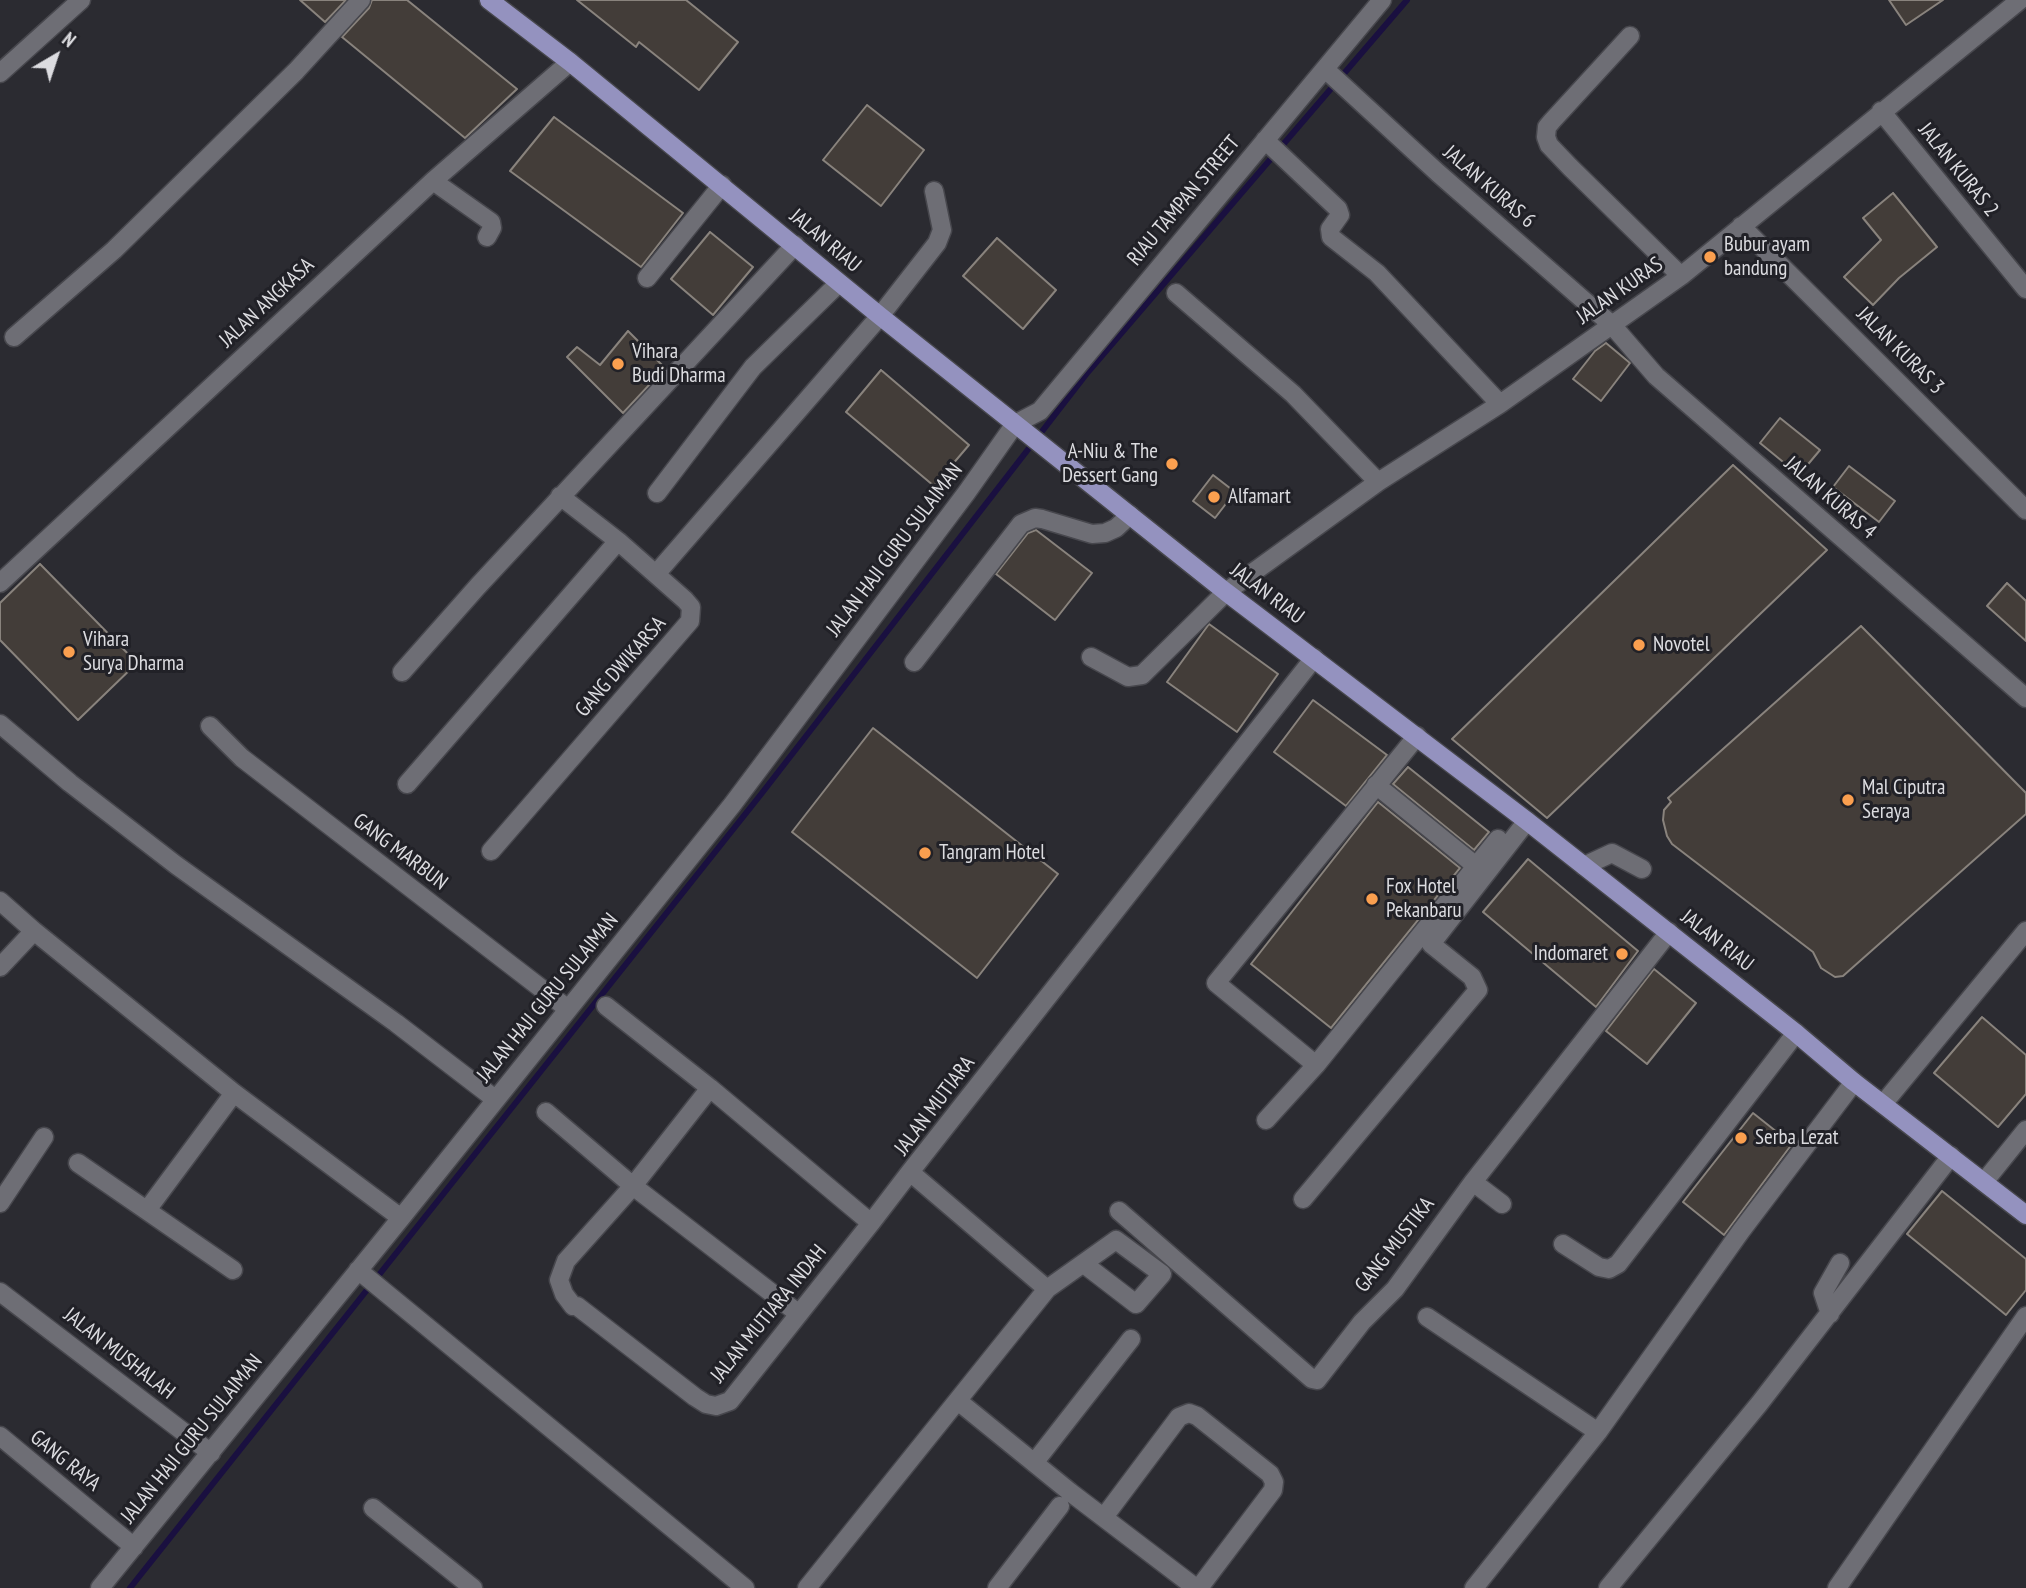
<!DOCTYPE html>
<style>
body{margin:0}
#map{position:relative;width:2026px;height:1588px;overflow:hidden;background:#2b2b31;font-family:"PT Sans Narrow",sans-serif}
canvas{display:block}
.north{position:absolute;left:21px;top:21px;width:70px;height:70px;-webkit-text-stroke:5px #212127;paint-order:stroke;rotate:39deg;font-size:19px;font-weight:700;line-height:28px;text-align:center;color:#dcdce0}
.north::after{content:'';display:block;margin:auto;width:24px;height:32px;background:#dcdce0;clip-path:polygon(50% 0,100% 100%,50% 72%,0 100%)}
</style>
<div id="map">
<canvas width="2026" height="1588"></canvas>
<div class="north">N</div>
</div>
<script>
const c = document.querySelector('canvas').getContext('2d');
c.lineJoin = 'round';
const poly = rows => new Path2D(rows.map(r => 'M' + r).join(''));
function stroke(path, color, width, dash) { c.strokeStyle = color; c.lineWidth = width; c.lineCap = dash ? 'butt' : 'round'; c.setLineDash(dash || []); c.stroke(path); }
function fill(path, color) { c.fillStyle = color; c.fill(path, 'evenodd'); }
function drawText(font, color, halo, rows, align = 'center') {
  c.font = font + ' "PT Sans Narrow",sans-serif'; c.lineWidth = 6; c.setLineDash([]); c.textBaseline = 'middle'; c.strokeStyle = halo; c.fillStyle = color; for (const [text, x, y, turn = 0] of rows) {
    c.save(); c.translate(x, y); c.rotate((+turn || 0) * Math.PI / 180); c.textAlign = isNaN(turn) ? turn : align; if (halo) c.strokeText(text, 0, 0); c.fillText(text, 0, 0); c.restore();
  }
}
stroke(poly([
 [130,1588,762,793,1088,372,1407,0]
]), '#1a1040', 6);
const building = poly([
 [300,0,346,0,325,22,300,0],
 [372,0,407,0,517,89,465,138,342,37,369,8,372,0],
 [577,0,686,0,738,42,699,90,639,42,636,47,577,0],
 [1889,0,1943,0,1906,25,1889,0],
 [867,105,924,150,881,206,823,160,867,105],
 [554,117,683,213,641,267,510,171,554,117],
 [1893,193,1937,247,1899,278,1873,305,1844,277,1881,240,1863,218,1893,193],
 [710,232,753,267,713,315,671,279,710,232],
 [997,238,1056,290,1023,329,963,276,997,238],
 [628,331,665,368,623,413,567,357,577,347,600,365,628,331],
 [1606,343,1630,363,1601,401,1573,379,1595,351,1606,343],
 [881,370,969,445,934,486,846,412,881,370],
 [1780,418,1820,450,1799,475,1760,443,1780,418],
 [1733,465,1827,550,1547,818,1452,739,1733,465],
 [1849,466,1895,501,1879,522,1833,487,1849,466],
 [1213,475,1235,492,1215,518,1193,501,1213,475],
 [1036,530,1092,573,1055,620,996,574,1028,533,1036,530],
 [40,564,137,663,78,720,0,640,0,603,40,564],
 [2007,583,2026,601,2026,641,1987,606,2007,583],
 [1209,624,1278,674,1237,732,1167,682,1209,624],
 [1861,626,2026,793,2026,814,1843,976,1835,977,1821,968,1813,952,1672,844,1667,836,1663,820,1664,810,1671,802,1668,798,1861,626],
 [1313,700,1387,755,1346,806,1274,752,1313,700],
 [873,728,1058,874,977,978,792,832,873,728],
 [1408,767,1489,832,1474,850,1393,784,1408,767],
 [1378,802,1460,868,1331,1028,1251,964,1378,802],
 [1528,859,1638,951,1596,1007,1483,912,1528,859],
 [1654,969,1696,1003,1647,1064,1606,1031,1654,969],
 [1982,1017,2026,1055,2026,1094,1998,1127,1934,1073,1982,1017],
 [1753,1113,1792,1144,1724,1235,1683,1202,1753,1113],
 [1942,1191,2026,1259,2026,1290,2006,1315,1907,1234,1942,1191]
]);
fill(building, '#433d39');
stroke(building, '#89837d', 2);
const minor = poly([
 [1630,36,1552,121,1547,127,1546,137,1549,145,1570,167,1681,276],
 [1325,69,1438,173,1612,325,1656,376,2026,698],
 [0,73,81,0],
 [1881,111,2026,289],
 [1265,140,1338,209,1340,215,1330,229,1331,237,1377,273,1500,404],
 [433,181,491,222,492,228,487,237],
 [1741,226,2026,510],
 [647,278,722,185],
 [1176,293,1293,394,1378,482],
 [14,337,114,250,296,71,361,0],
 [657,493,753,367,839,283],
 [656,574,880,316,937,243,942,230,934,191],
 [0,583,433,181,570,62],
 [1091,657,1128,677,1142,675,1226,592,1378,482,1500,404,1681,276,2020,0],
 [914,662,1021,524,1035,518,1042,519,1092,534,1105,533,1116,528,1130,515],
 [402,672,478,586,795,245],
 [0,724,70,783,176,865,396,1023,495,1099],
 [210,726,242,758,568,1009],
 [407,784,618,541],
 [1376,785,1476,866],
 [491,851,690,621,691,607,685,600,618,541,560,496],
 [1584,866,1612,853,1642,869],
 [0,901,34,931,234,1093,401,1218],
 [0,967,34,931],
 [606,1006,710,1088],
 [1316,1065,1216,983,1417,736],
 [1883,1104,2026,931],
 [546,1112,633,1186,799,1314],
 [1266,1120,1316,1065,1498,839],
 [78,1163,233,1270],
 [910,1172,1047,1289],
 [1473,1182,1502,1204],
 [1984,1182,2026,1130],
 [1303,1199,1478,990,1472,977,1431,944,1527,821],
 [0,1203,44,1137],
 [147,1210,234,1093],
 [1119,1211,1312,1379,1317,1380,1362,1322,1395,1289,1473,1182,1669,932],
 [871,1223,710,1088,633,1186,566,1261,559,1280,564,1294,573,1306,577,1306,695,1397,706,1404,716,1406,730,1401,871,1223,910,1172,1314,658],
 [1563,1244,1599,1267,1609,1269,1618,1264,1796,1033],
 [358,1270,745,1588],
 [0,1292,211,1453],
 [1830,1314,1823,1293,1840,1263],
 [1427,1317,1598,1432],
 [958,1401,1070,1492,1196,1588],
 [0,1436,134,1547],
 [1034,1463,1131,1339],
 [373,1508,473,1588],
 [1104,1517,1179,1417,1189,1413,1197,1416,1270,1474,1274,1482,1273,1490,1199,1588],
 [100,1588,401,1218,732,805,967,492,1015,424,1040,411,1382,0],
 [807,1588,1047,1289,1116,1240,1162,1274,1136,1304,1084,1264],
 [997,1588,1060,1506],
 [1474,1588,1598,1432,1741,1231,1854,1082],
 [1608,1588,1759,1404,1951,1156],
 [1837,1588,2026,1316]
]);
const major = poly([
 [489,0,570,62,880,316,1226,592,1527,821,1796,1033,1854,1082,2026,1215]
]);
stroke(minor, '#47474d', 21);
stroke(major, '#47474d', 21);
stroke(minor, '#6e6e75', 18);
stroke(major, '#9492bf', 18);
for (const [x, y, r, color] of [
 [1710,257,7,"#fa9f4f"],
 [618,364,7,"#fa9f4f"],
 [1172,464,7,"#fa9f4f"],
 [1214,497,7,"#fa9f4f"],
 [1639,645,7,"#fa9f4f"],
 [69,652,7,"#fa9f4f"],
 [1848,800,7,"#fa9f4f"],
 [925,853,7,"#fa9f4f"],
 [1372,899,7,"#fa9f4f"],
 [1622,954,7,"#fa9f4f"],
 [1741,1138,7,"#fa9f4f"]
]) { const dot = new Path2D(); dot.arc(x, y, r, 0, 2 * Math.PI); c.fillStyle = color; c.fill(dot); stroke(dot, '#212127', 2.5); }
drawText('21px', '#dcdce0', '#212127', [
 ["JALAN KURAS 2",1958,170,51],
 ["JALAN KURAS 6",1489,187,41],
 ["RIAU TAMPAN STREET",1184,201,-50],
 ["JALAN RIAU",825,241,40],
 ["JALAN KURAS",1620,291,-35],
 ["JALAN ANGKASA",267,303,-43],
 ["JALAN KURAS 3",1900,351,45],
 ["JALAN KURAS 4",1830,498,41],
 ["JALAN HAJI GURU SULAIMAN",895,550,-53],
 ["JALAN RIAU",1267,594,37],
 ["GANG DWIKARSA",621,667,-49],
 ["GANG MARBUN",400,852,37],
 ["JALAN RIAU",1717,941,38],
 ["JALAN HAJI GURU SULAIMAN",548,998,-51],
 ["JALAN MUTIARA",935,1106,-53],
 ["GANG MUSTIKA",1395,1245,-52],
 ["JALAN MUTIARA INDAH",769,1314,-51],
 ["JALAN MUSHALAH",119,1354,38],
 ["JALAN HAJI GURU SULAIMAN",192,1439,-51],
 ["GANG RAYA",65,1461,39]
]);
drawText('21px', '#dcdce0', '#212127', [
 ["Bubur ayam",1724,245],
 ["bandung",1724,269],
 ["Vihara",632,352],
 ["Budi Dharma",632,376],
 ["A-Niu & The",1158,452,"right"],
 ["Dessert Gang",1158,476,"right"],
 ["Alfamart",1228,497],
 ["Vihara",83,640],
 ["Surya Dharma",83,664],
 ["Novotel",1653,645],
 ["Mal Ciputra",1862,788],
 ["Seraya",1862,812],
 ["Tangram Hotel",939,853],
 ["Fox Hotel",1386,887],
 ["Pekanbaru",1386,911],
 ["Indomaret",1608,954,"right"],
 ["Serba Lezat",1755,1138]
], 'left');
</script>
